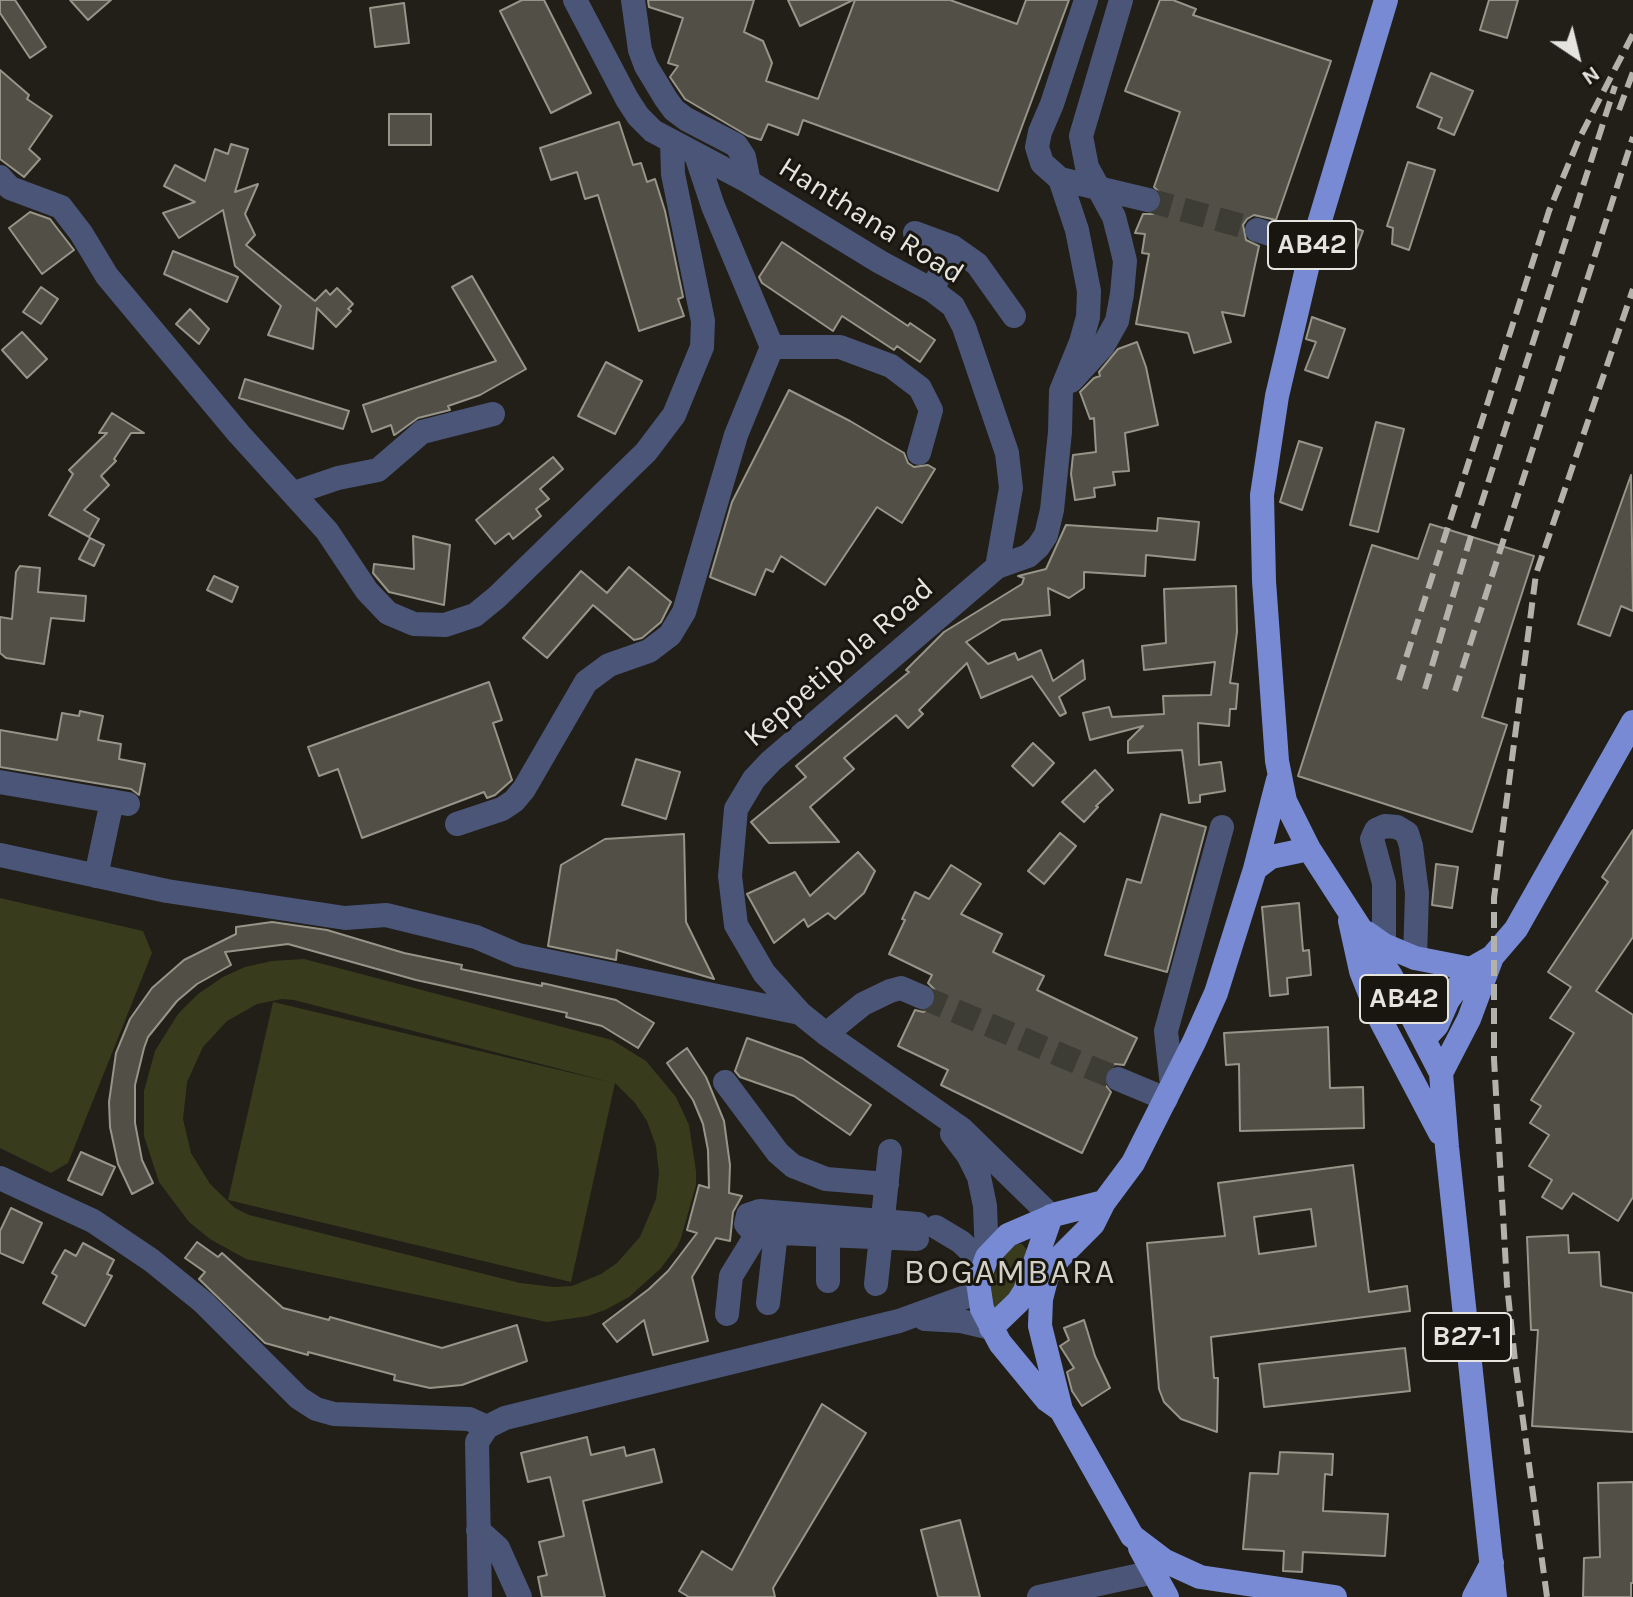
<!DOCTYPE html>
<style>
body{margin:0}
#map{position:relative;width:1633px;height:1597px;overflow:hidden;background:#211f17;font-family:Karla,sans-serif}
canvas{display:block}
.north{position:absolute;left:1537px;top:16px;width:80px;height:80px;-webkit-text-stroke:6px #18160e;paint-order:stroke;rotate:145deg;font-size:22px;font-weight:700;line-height:32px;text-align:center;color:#e5e4de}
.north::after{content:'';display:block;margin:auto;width:28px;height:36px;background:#e5e4de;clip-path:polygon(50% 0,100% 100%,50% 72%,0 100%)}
</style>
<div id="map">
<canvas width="1633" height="1597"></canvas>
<div class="north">N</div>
</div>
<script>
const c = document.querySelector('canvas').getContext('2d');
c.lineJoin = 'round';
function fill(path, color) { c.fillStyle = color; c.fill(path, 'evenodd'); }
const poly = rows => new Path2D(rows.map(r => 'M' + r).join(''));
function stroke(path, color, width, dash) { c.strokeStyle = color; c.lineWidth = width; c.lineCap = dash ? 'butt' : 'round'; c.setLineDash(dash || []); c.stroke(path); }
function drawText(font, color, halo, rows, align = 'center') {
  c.font = font + ' Karla,sans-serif'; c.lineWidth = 6; c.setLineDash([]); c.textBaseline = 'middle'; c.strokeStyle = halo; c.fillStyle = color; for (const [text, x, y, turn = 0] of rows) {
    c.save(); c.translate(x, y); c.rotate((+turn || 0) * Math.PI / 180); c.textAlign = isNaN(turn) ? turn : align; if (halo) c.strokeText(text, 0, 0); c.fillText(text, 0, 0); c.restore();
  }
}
fill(poly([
 [0,898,143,931,152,953,68,1163,51,1173,0,1148],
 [304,959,612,1040,646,1061,676,1097,689,1125,696,1171,696,1185,681,1238,677,1247,660,1269,629,1297,605,1310,588,1316,547,1322,246,1259,210,1239,189,1222,159,1182,144,1136,144,1091,155,1051,178,1014,198,994,223,977,245,967,272,961],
 [282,999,294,1000,614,1083,273,1002,228,1200,571,1282,615,1083,635,1103,647,1121,656,1146,659,1173,656,1199,640,1237,617,1263,601,1274,572,1286,554,1287,520,1283,249,1215,235,1208,210,1184,191,1153,183,1119,187,1082,203,1047,227,1021,257,1004],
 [1016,1244,1022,1244,1028,1251,1024,1282,996,1309,991,1306,990,1284,1003,1256]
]), '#393c1c');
const building = poly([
 [0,0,15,0,46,47,30,58,0,13,0,0],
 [70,0,111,0,88,20,70,0],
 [522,0,544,0,591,93,551,113,500,11,522,0],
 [648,0,754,0,744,32,763,41,772,63,766,81,818,99,855,0,950,0,1017,24,1026,0,1069,0,998,191,803,120,798,135,768,124,761,140,748,136,685,99,670,77,678,66,668,63,683,18,649,7,648,0],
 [788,0,853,0,800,26,788,0],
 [1160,0,1173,0,1196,9,1193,15,1331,61,1276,220,1254,215,1247,219,1243,225,1246,240,1259,246,1244,316,1222,312,1231,342,1194,353,1188,333,1136,324,1149,254,1142,253,1145,234,1135,233,1143,214,1153,214,1162,204,1162,195,1154,187,1180,112,1125,91,1160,0],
 [1489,0,1518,0,1507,38,1480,30,1489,0],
 [404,3,409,43,375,47,370,8,404,3],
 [0,70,29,95,27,99,52,116,29,149,40,159,24,177,0,159,0,70],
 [1431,73,1473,91,1454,135,1438,128,1442,118,1417,107,1431,73],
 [389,114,431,114,431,145,389,145,389,114],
 [619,122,633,165,641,163,647,182,655,179,665,211,683,297,678,299,684,316,639,331,598,195,585,199,577,172,551,180,540,148,619,122],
 [231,144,248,149,235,192,258,184,245,214,255,235,246,245,315,301,326,290,330,295,337,288,353,304,348,309,351,311,336,327,317,308,313,349,268,335,281,306,235,266,223,210,179,238,163,213,195,202,164,186,175,165,205,181,215,149,228,154,231,144],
 [1408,162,1435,170,1409,250,1392,244,1393,228,1387,226,1408,162],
 [30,212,50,219,74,250,42,274,9,228,30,212],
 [1339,222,1363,231,1351,264,1327,255,1339,222],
 [782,242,908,326,910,323,935,340,920,362,897,346,894,350,842,316,833,331,762,283,759,277,782,242],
 [173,251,238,277,227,302,164,274,173,251],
 [472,276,526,369,480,395,448,406,450,410,418,418,396,434,394,435,391,425,372,432,363,405,496,361,452,287,472,276],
 [41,287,58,299,41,324,23,312,41,287],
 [190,309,209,329,199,344,176,324,190,309],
 [1312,317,1345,329,1328,378,1305,370,1316,342,1306,339,1312,317],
 [22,332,47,359,27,378,2,350,22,332],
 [1137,342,1146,367,1158,425,1125,433,1129,471,1113,472,1115,485,1094,488,1095,497,1075,500,1071,474,1073,455,1096,452,1094,418,1090,419,1080,392,1094,378,1100,376,1099,372,1118,349,1137,342],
 [606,362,642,381,615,434,578,416,606,362],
 [245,379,349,411,343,429,239,398,245,379],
 [789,390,850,421,904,453,908,463,914,467,928,465,935,469,902,523,877,507,825,585,781,556,773,572,766,569,755,595,710,577,732,502,789,390],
 [112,413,144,433,131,433,114,459,116,461,101,476,109,485,84,510,99,519,89,537,49,515,73,474,69,470,107,433,99,433,112,413],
 [1376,422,1404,429,1378,532,1350,525,1376,422],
 [1299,441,1322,448,1302,510,1280,502,1299,441],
 [553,457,563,469,540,489,549,499,536,509,541,516,513,539,509,533,495,544,476,520,553,457],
 [1631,475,1633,611,1621,606,1610,636,1578,624,1631,475],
 [1158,518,1199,522,1195,560,1146,555,1145,576,1084,572,1084,588,1069,598,1048,588,1050,615,1002,620,966,642,988,664,1015,653,1018,660,1041,650,1053,681,1083,660,1085,679,1059,697,1066,713,1060,716,1032,676,981,698,967,663,919,710,923,714,908,728,896,715,844,758,854,769,810,807,839,842,769,843,751,822,806,777,796,766,909,672,906,670,944,632,1022,584,1024,578,1018,576,1046,569,1066,525,1157,531,1158,518],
 [1430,524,1534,556,1482,717,1507,725,1472,832,1298,776,1372,545,1418,559,1430,524],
 [413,536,450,545,444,605,389,592,373,573,374,564,414,569,413,536],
 [90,538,104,545,94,566,79,559,90,538],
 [20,566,40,568,38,592,86,596,84,621,51,618,44,664,6,658,0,653,0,617,12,619,16,572,20,566],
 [629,567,671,602,661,622,642,638,634,640,593,605,547,658,523,638,581,571,607,593,629,567],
 [214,576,238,587,232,602,207,590,214,576],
 [1236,586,1237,632,1230,683,1238,684,1236,709,1230,709,1229,726,1198,723,1199,765,1221,762,1225,791,1200,795,1200,802,1189,803,1182,750,1128,753,1128,741,1143,726,1090,740,1083,713,1109,707,1112,717,1164,714,1163,696,1211,695,1215,662,1144,670,1142,646,1166,643,1164,589,1236,586],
 [489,682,502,720,493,723,512,780,495,795,487,798,484,792,362,838,338,769,319,776,308,747,489,682],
 [80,711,103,716,98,740,121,744,119,759,145,764,139,795,131,789,0,767,0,730,57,740,62,713,79,716,80,711],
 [1033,743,1054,763,1033,786,1012,766,1033,743],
 [636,759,680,772,666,819,622,805,636,759],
 [1095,770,1113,790,1096,806,1098,807,1084,822,1062,802,1095,770],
 [1161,814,1206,827,1167,972,1105,955,1127,879,1141,883,1161,814],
 [1633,830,1633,937,1596,991,1633,1015,1633,1197,1618,1221,1573,1193,1562,1209,1542,1197,1552,1180,1529,1166,1549,1135,1530,1123,1541,1106,1531,1100,1574,1033,1550,1018,1571,987,1548,972,1608,882,1602,877,1633,830],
 [1060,833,1076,846,1044,884,1028,871,1060,833],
 [684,834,686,922,714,979,617,950,616,960,548,946,561,865,605,839,684,834],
 [858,852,875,871,864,893,835,919,828,913,808,927,804,919,774,943,747,894,795,872,810,896,858,852],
 [1436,864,1458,867,1452,908,1432,905,1436,864],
 [951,865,981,884,961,914,1002,934,993,952,1044,976,1037,990,1137,1038,1124,1065,1115,1064,1105,1073,1103,1082,1111,1092,1082,1153,941,1085,948,1070,898,1046,915,1010,923,1012,930,1009,937,996,934,989,928,983,932,975,889,954,905,920,902,919,915,892,929,899,951,865],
 [1299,903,1303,951,1309,950,1311,975,1287,978,1288,994,1270,996,1262,907,1299,903],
 [272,922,327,930,404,953,462,965,461,969,542,986,542,983,616,1000,654,1023,638,1048,602,1026,566,1017,567,1013,416,980,288,944,225,952,231,965,197,984,177,1001,148,1037,144,1048,135,1085,135,1123,142,1160,153,1183,132,1194,118,1164,110,1127,109,1102,116,1053,130,1019,152,988,184,960,236,934,236,927,272,922],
 [1328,1027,1330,1088,1363,1087,1364,1128,1240,1131,1239,1064,1226,1065,1224,1033,1328,1027],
 [747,1038,802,1058,871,1105,850,1135,794,1096,740,1077,735,1071,747,1038],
 [687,1048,706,1077,724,1121,730,1165,729,1193,742,1196,733,1212,730,1241,716,1238,692,1277,708,1341,653,1355,644,1320,617,1342,603,1324,649,1289,668,1271,697,1233,687,1230,699,1185,709,1188,708,1150,703,1124,693,1100,667,1063,687,1048],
 [81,1152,115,1167,102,1195,68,1180,81,1152],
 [1353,1165,1369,1292,1407,1286,1410,1311,1211,1337,1214,1378,1218,1378,1217,1432,1181,1419,1164,1402,1159,1389,1147,1243,1225,1236,1218,1183,1353,1165],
 [1311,1209,1316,1246,1259,1254,1254,1217,1311,1209],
 [11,1208,42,1223,23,1263,0,1253,0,1231,11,1208],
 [1568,1235,1569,1253,1599,1252,1601,1286,1633,1293,1633,1432,1532,1426,1538,1330,1531,1330,1527,1237,1568,1235],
 [197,1242,218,1257,222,1253,283,1308,329,1320,330,1317,442,1348,517,1325,527,1361,462,1385,430,1388,394,1380,395,1375,308,1352,308,1355,265,1343,199,1279,205,1272,185,1258,197,1242],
 [83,1243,114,1260,107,1274,112,1276,85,1326,43,1303,57,1276,52,1273,65,1250,76,1256,83,1243],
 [1084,1320,1095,1356,1110,1388,1082,1406,1072,1391,1067,1372,1074,1368,1060,1346,1069,1340,1064,1328,1084,1320],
 [1405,1348,1410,1391,1264,1407,1259,1364,1405,1348],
 [822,1404,866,1433,773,1588,775,1597,689,1597,679,1591,702,1551,732,1570,822,1404],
 [587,1437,591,1455,624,1447,626,1456,654,1449,662,1482,583,1501,605,1597,542,1597,538,1577,547,1575,539,1542,564,1536,550,1477,528,1482,521,1453,587,1437],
 [1280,1452,1333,1454,1332,1475,1325,1474,1323,1511,1388,1514,1385,1556,1303,1552,1302,1572,1283,1571,1284,1551,1243,1549,1250,1473,1278,1474,1280,1452],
 [1633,1482,1633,1583,1631,1583,1631,1597,1583,1597,1584,1558,1600,1557,1598,1483,1633,1482],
 [960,1520,980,1597,938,1597,921,1530,960,1520]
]);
fill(building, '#514f46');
stroke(building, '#979489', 2);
stroke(poly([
 [1148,200,1257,230],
 [922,997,1118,1079]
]), '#3e3d35', 24, [24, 12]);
stroke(poly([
 [575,0,627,99,638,116,653,131,749,182,880,262,932,290,953,306,964,327,1007,453,1011,488,997,567],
 [633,0,640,50,646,66,666,99,674,110,686,119,736,145,744,157,749,182],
 [1086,0,1052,104,1040,132,1037,147,1042,163,1060,179,1148,200],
 [0,177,10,188,61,207,81,233,107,276,239,434,327,531,367,591,388,613,414,624,445,625,475,615,497,597,646,452,674,415,702,347,703,321,673,174,672,142],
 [1257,230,1312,247],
 [915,233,953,247,977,264,1014,316],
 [932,290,953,247],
 [772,347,840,347,891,366,920,388,931,410,919,453],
 [1071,381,1103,346,1117,321,1122,294,1125,261,1120,240,1114,217,1087,167,1081,136,1121,0],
 [294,493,338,478,378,470,422,432,493,414],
 [0,782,128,804],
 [457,824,502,809,514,801,524,789,586,682,609,665,649,651,670,635,684,612,736,435,772,347,713,206,696,155],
 [0,855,167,891,345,918,386,915,476,937,518,955,800,1013],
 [96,876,112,801],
 [1384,945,1384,883,1372,839,1376,830,1385,826,1397,827,1407,833,1411,846,1417,893,1415,958],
 [826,1034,863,1004,890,991,901,988,922,997],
 [1118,1079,1166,1099],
 [725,1082,778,1153,793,1166,826,1179,887,1184],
 [1172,1086,1166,1031,1222,827],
 [952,1134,968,1155,979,1177,985,1206,987,1257],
 [0,1178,93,1221,151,1260,203,1302,299,1398,316,1409,334,1414,469,1419,487,1427,505,1418,899,1321,979,1292],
 [1051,1216,962,1129,826,1034,800,1013,764,973,736,925,730,876,736,809,754,779,771,761,997,567,1028,556,1038,547,1046,535,1052,510,1060,432,1061,391,1081,342,1088,317,1089,291,1077,230,1060,179],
 [828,1221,828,1281],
 [936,1227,961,1242,984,1264],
 [917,1239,758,1232,752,1231,746,1224,748,1215,760,1211,918,1224],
 [876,1284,890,1151],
 [768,1303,776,1233],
 [727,1314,731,1276,758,1232],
 [925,1319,961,1321,991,1328],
 [478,1530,498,1548,520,1597],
 [480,1597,477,1442,487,1427],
 [1039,1597,1154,1572]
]), '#4b5578', 24);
stroke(poly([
 [1386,0,1312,247,1277,396,1262,495,1264,581,1277,761,1285,801,1309,849,1391,976,1441,1073,1447,1147,1495,1597],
 [1278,780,1255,869,1216,993,1194,1042,1133,1163,1104,1202,1093,1224,1059,1258,1047,1276,1041,1299,1040,1326,1061,1410,1132,1536,1165,1561,1200,1577,1335,1597],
 [1255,869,1271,857,1309,849],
 [1350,921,1361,971,1380,1019,1440,1133],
 [1367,933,1384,945,1415,958,1471,969],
 [1425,1038,1437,1025,1448,1000,1471,969,1492,957,1516,929,1633,722],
 [1441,1073,1469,1019,1492,957],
 [991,1328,1018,1302,1025,1291,1051,1216],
 [1061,1410,1047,1400,1000,1343,982,1309,978,1282,987,1257,1008,1235,1057,1214,1104,1202],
 [1140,1548,1167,1597],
 [1474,1597,1492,1563]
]), '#778ad3', 24);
stroke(poly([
 [1619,110,1633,72],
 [1399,680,1549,211,1579,139,1633,34],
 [1425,689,1471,536,1615,86],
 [1455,691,1633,137],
 [1547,1597,1515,1361,1507,1285,1494,1059,1494,898,1536,574,1633,289]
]), '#b2b1aa', 6, [16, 8]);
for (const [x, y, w] of [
 [1312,245,88],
 [1404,999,88],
 [1467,1337,88]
]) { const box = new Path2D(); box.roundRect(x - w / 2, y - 24, w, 48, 6); c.fillStyle = '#18160e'; c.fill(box); stroke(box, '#e5e4de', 2); }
drawText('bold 28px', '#e5e4de', null, [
 ["AB42",1312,245],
 ["AB42",1404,999],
 ["B27-1",1467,1337]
]);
drawText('30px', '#e5e4de', '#18160e', [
 ["Hanthana Road",871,221,32],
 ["Keppetipola Road",839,663,-41]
]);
c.letterSpacing = '2px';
drawText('34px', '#d3d0c5', '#18160e', [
 ["BOGAMBARA",1010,1273]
]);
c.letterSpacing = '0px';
</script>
